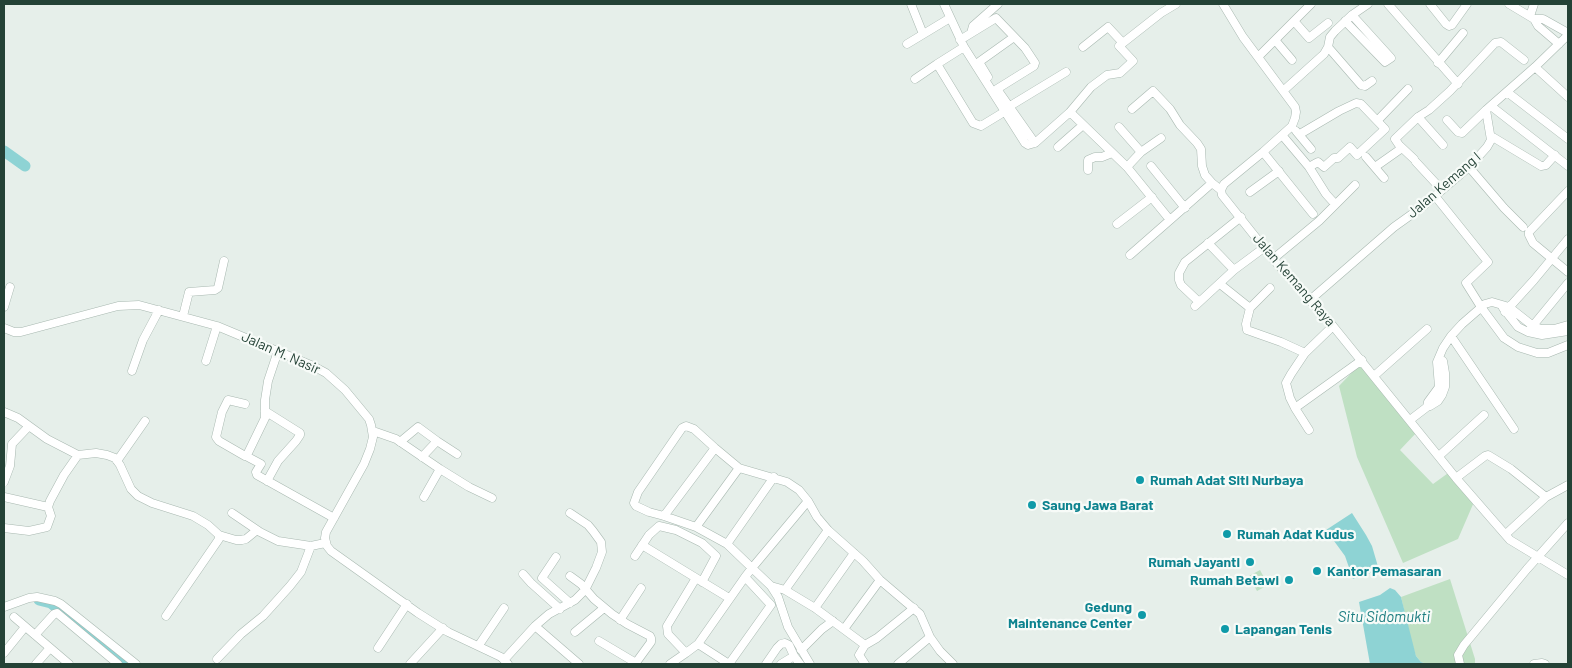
<!DOCTYPE html>
<style>
body{margin:0}
#map{position:relative;width:1572px;height:668px;overflow:hidden;background:#e6efea;font-family:Barlow,sans-serif}
canvas{display:block}
.frame{position:absolute;inset:0;border:5px solid #244236;pointer-events:none}
</style>
<div id="map">
<canvas width="1572" height="668"></canvas>
<div class="frame"></div>
</div>
<script>
const c = document.querySelector('canvas').getContext('2d');
c.lineJoin = 'round';
function fill(path, color) { c.fillStyle = color; c.fill(path, 'evenodd'); }
const poly = rows => new Path2D(rows.map(r => 'M' + r).join(''));
function stroke(path, color, width, dash) { c.strokeStyle = color; c.lineWidth = width; c.lineCap = dash ? 'butt' : 'round'; c.setLineDash(dash || []); c.stroke(path); }
function drawText(font, color, halo, rows, align = 'center') {
  c.font = font + ' Barlow,sans-serif'; c.lineWidth = 4.5; c.setLineDash([]); c.textBaseline = 'middle'; c.strokeStyle = halo; c.fillStyle = color; for (const [text, x, y, turn = 0] of rows) {
    c.save(); c.translate(x, y); c.rotate((+turn || 0) * Math.PI / 180); c.textAlign = isNaN(turn) ? turn : align; if (halo) c.strokeText(text, 0, 0); c.fillText(text, 0, 0); c.restore();
  }
}
fill(poly([
 [1360,364,1417,432,1400,450,1433,484,1451,471,1474,502,1458,539,1403,563,1357,457,1339,386],
 [1260,570,1268,585,1257,591,1249,576],
 [1450,579,1475,659,1475,664,1427,664,1421,662,1416,656,1412,644,1401,597]
]), '#bfe0c3');
fill(poly([
 [1352,513,1366,535,1372,546,1379,570,1353,579,1345,556,1326,530],
 [1390,588,1395,590,1401,597,1416,656,1421,662,1427,664,1370,664,1359,602,1380,595]
]), '#8ed3d4');
stroke(poly([
 [4,151,25,166],
 [39,600,51,603,125,664]
]), '#8ed3d4', 11);
const minor = poly([
 [911,4,923,34],
 [944,4,964,47,1025,143,1028,145,1035,143,1070,112,1127,167,1170,220,1212,183,1221,190],
 [1223,4,1243,37,1295,107,1296,112,1295,118,1292,126,1263,152,1224,184,1221,190,1222,195,1273,259,1333,326,1456,478,1510,540,1568,575],
 [1368,4,1352,15,1335,31,1330,37,1328,47,1361,85,1365,86,1372,81],
 [1388,4,1458,84],
 [1430,4,1446,24,1449,26,1452,25,1467,4],
 [1509,4,1534,19,1538,26,1559,44],
 [1530,16,1534,4],
 [1534,19,1543,19,1568,33],
 [1294,21,1309,38,1328,23],
 [1345,21,1385,62,1391,58,1352,15],
 [971,33,973,26,998,4],
 [960,40,996,18,1025,48,1035,63,1034,66,997,89,1035,143],
 [1275,40,1292,60],
 [907,44,950,18],
 [964,47,937,64,973,123,981,126,1004,112],
 [1083,47,1108,27,1123,43],
 [1258,57,1311,4],
 [1438,63,1463,33],
 [1535,67,1568,97],
 [988,77,979,62,1014,37],
 [915,79,937,64],
 [1283,91,1324,54,1328,47],
 [1507,92,1568,139],
 [1010,106,1066,72],
 [1491,106,1568,166],
 [1132,109,1153,91,1170,109,1180,125,1197,143,1201,149,1202,166,1205,175,1212,183],
 [1070,112,1091,87,1107,75,1120,73,1133,61,1119,46,1161,13,1176,4],
 [1418,117,1443,145],
 [1378,120,1408,89],
 [1447,120,1458,132,1462,133,1486,110],
 [1119,127,1141,152],
 [1296,131,1311,149],
 [1300,134,1339,111,1356,103,1361,104,1385,129,1357,155,1350,147,1338,158,1334,158,1324,167,1318,162,1309,167],
 [1282,135,1309,167,1326,194,1335,204],
 [1491,136,1541,166,1546,165,1555,155],
 [1058,147,1083,125],
 [1263,152,1313,214],
 [1366,157,1384,178],
 [1414,159,1399,145,1395,139,1418,117,1429,110,1450,91,1495,43,1501,42,1524,60],
 [1416,162,1442,190],
 [1151,166,1185,208],
 [1127,167,1141,152,1161,138],
 [1375,167,1402,148],
 [1469,167,1504,208,1523,227],
 [1088,170,1088,160,1095,157,1102,157,1112,153],
 [1568,191,1529,232,1529,235,1533,243,1568,272],
 [1250,192,1279,171],
 [1435,196,1488,262,1466,283,1481,307,1504,338,1518,347,1537,353,1548,353,1568,345],
 [1117,224,1152,197],
 [1208,243,1234,270],
 [1130,255,1170,220],
 [1273,259,1319,221,1355,185],
 [1220,284,1250,308,1270,288],
 [1310,300,1394,227,1422,207,1469,167,1487,147,1491,140,1486,110,1535,67,1568,35],
 [1199,302,1181,285,1179,280,1179,273,1185,262,1241,217],
 [1195,306,1234,270,1265,247],
 [4,307,10,287],
 [1250,308,1246,324,1247,330,1281,342,1305,353,1333,326],
 [1503,308,1518,327,1528,332,1542,335,1568,331],
 [1505,312,1534,280,1568,239],
 [183,316,189,292,215,290,218,288,224,261],
 [4,328,14,332,21,332,118,306,139,305,217,326,313,366,326,373,345,390,369,419,371,425,373,437,370,449,364,464,326,532,325,538,327,546,331,551,418,613,448,632,501,657,508,664],
 [1531,328,1568,283],
 [1451,336,1514,429],
 [206,361,217,326],
 [132,371,143,340,159,310],
 [1374,376,1427,329],
 [245,404,228,400,222,412,216,437,219,441,245,456,247,455,265,418,265,400,268,381,278,351],
 [1427,407,1428,402,1439,387,1437,362,1443,348,1451,336,1462,324,1485,304,1492,302,1509,307,1533,326,1541,329,1554,329,1568,325],
 [1295,408,1290,398,1286,383,1291,374,1305,353],
 [265,411,300,433,300,435,296,441,278,461,267,481],
 [4,412,18,418,47,439,78,455,96,453,107,455,115,458,120,465,131,489,138,496,152,503,193,516,208,525,219,535,236,540,242,540,246,539,257,530],
 [1410,420,1427,407,1430,406,1438,401,1442,395,1445,387,1445,373,1443,361,1439,358],
 [1309,430,1295,408,1362,360],
 [373,431,396,439,440,469,469,487,492,498],
 [400,442,418,427,437,441],
 [246,456,261,464,256,472,257,475,334,518],
 [1439,456,1484,415],
 [422,457,437,441,457,454],
 [117,461,145,421],
 [739,468,696,527,664,516,649,512,636,506,634,503,638,492,682,428,686,426,694,429,715,448,739,468,787,482,799,490,808,501,817,517,828,530,863,561,880,580,920,614,930,637,940,651,953,664],
 [1456,478,1485,456,1488,455,1511,469,1546,497],
 [4,482,10,466,12,444,29,426],
 [4,497,48,507],
 [424,497,440,469],
 [232,513,260,532,278,541,311,546,325,543],
 [664,516,715,448],
 [696,527,727,544,752,568,808,501],
 [4,528,29,531,47,527,51,516,48,507,50,501,64,475,78,455],
 [1506,534,1546,497,1568,485],
 [727,544,774,477],
 [642,545,696,578],
 [635,556,649,535,659,526,676,530,702,543,716,556,702,582],
 [556,557,542,578,570,603],
 [523,574,531,583,560,609],
 [570,576,581,584,594,599,612,614,627,624,650,636,651,638,651,642,635,664],
 [771,586,778,597,788,627,810,664],
 [785,590,828,530],
 [729,598,696,578,667,626,668,634,686,653,698,644,745,577,752,568,771,586,785,590,815,608,865,645,877,638,914,608],
 [4,607,29,598,37,597,55,601,61,604,136,664],
 [815,608,854,553],
 [166,616,219,539,219,535],
 [14,617,69,664],
 [620,620,641,588],
 [535,626,549,614,575,600,585,590,596,568,602,552,601,542,593,531,588,525,570,513],
 [844,629,880,580],
 [575,632,604,608],
 [35,635,54,614,57,613,118,664],
 [599,641,636,663],
 [698,644,729,664],
 [479,645,504,608],
 [378,648,407,604],
 [801,650,822,629,833,621],
 [4,653,25,627],
 [217,659,241,634,263,616,290,586,301,572,311,546],
 [504,660,535,626,579,664],
 [36,664,50,648],
 [410,664,443,628],
 [670,664,686,653],
 [729,664,771,605,745,577],
 [766,664,777,648,781,644,785,643,789,645,794,656],
 [781,664,794,656,800,664],
 [865,664,859,655,865,645],
 [898,664,930,637],
 [1460,664,1458,655,1464,645,1527,569,1568,523],
 [1534,664,1542,663,1545,664]
]);
stroke(minor, '#a8b8b0', 9);
stroke(minor, '#fff', 8);
for (const [x, y, r, color] of [
 [1140,480,5,"#0f9aa8"],
 [1032,505,5,"#0f9aa8"],
 [1227,534,5,"#0f9aa8"],
 [1250,562,5,"#0f9aa8"],
 [1317,571,5,"#0f9aa8"],
 [1289,580,5,"#0f9aa8"],
 [1142,615,5,"#0f9aa8"],
 [1225,629,5,"#0f9aa8"]
]) { const dot = new Path2D(); dot.arc(x, y, r, 0, 2 * Math.PI); c.fillStyle = color; c.fill(dot); stroke(dot, '#f7fbf8', 2); }
drawText('14px', '#244236', '#f7fbf8', [
 ["Jalan Kemang I",1444,185,-41],
 ["Jalan Kemang Raya",1294,280,49],
 ["Jalan M. Nasir",281,353,24]
]);
drawText('bold 14px', '#0d838f', '#f7fbf8', [
 ["Rumah Adat Siti Nurbaya",1150,480],
 ["Saung Jawa Barat",1042,505],
 ["Rumah Adat Kudus",1237,534],
 ["Rumah Jayanti",1240,562,"right"],
 ["Kantor Pemasaran",1327,571],
 ["Rumah Betawi",1279,580,"right"],
 ["Gedung",1132,607,"right"],
 ["Maintenance Center",1132,623,"right"],
 ["Lapangan Tenis",1235,629]
], 'left');
drawText('italic 15px', '#1c7d80', '#f7fbf8', [
 ["Situ Sidomukti",1384,617]
]);
</script>
